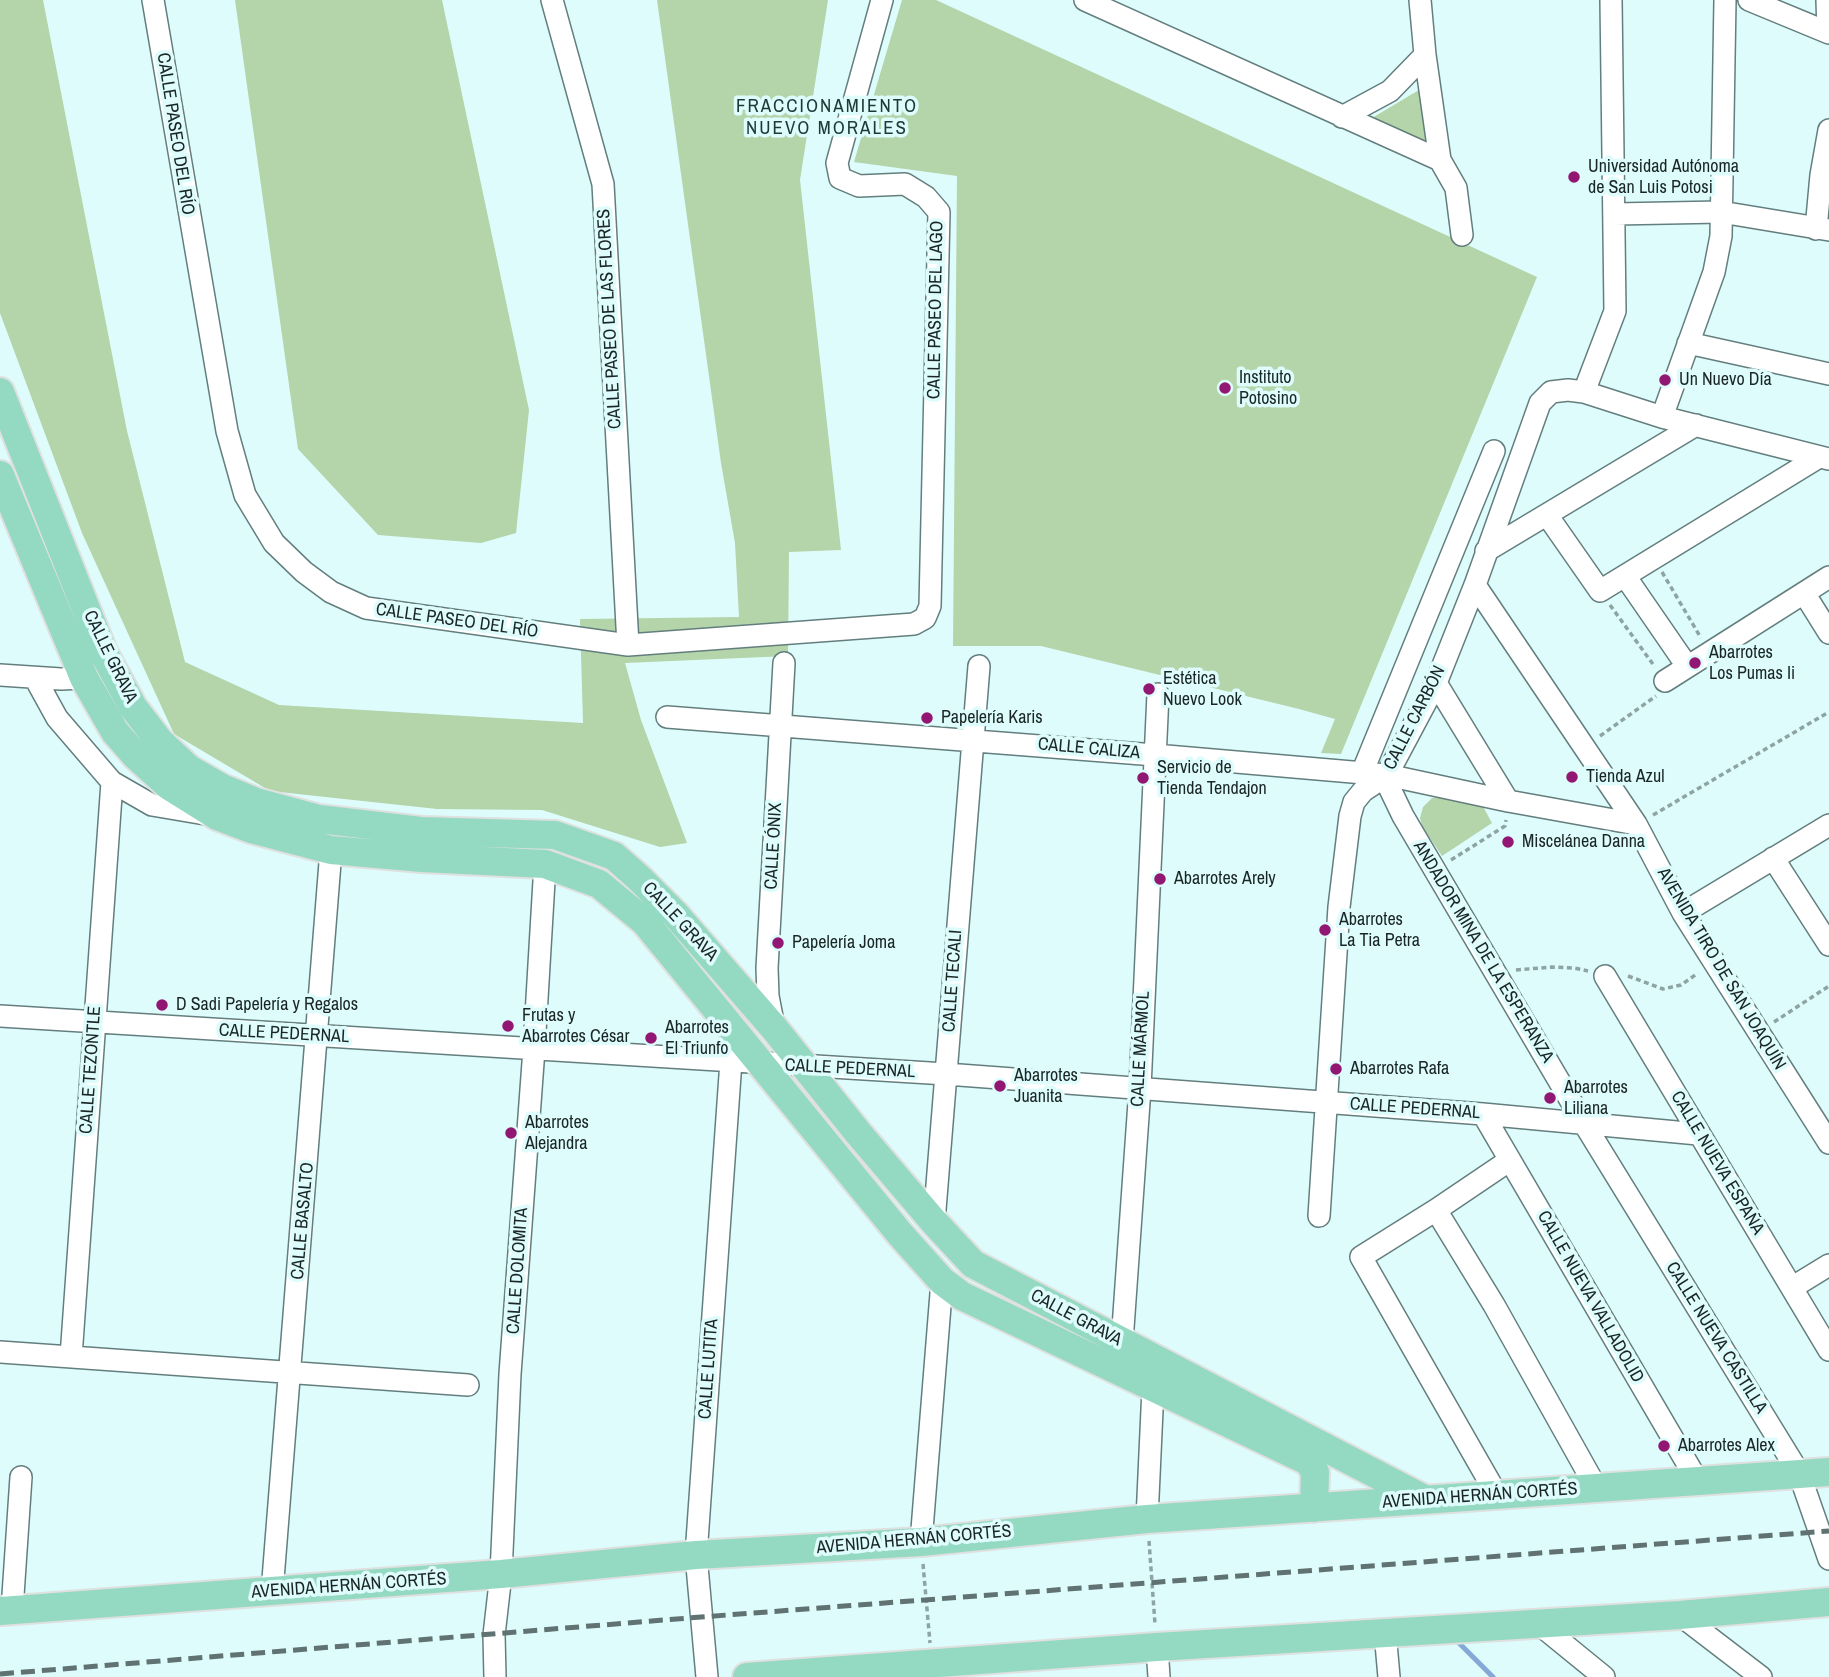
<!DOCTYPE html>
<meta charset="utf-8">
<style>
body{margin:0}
canvas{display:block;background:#defcfc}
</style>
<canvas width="1829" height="1677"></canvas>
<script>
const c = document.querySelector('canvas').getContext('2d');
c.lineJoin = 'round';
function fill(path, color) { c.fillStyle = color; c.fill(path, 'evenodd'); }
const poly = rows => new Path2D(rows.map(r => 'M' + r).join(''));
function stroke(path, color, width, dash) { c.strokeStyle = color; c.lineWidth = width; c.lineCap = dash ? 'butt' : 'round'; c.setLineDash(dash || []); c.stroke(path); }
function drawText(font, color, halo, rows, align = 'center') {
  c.font = font + ' "Archivo Narrow",sans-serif'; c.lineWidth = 7; c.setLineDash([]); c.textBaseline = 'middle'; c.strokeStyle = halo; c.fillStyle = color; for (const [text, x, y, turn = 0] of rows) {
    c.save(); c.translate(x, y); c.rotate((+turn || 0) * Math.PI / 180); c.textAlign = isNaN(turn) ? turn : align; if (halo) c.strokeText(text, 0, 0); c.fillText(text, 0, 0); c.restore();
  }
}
fill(poly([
 [0,0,43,0,127,431,185,662,279,705,583,723,580,619,739,617,735,543,721,463,657,0,828,0,800,180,841,550,789,552,788,656,625,663,641,720,687,843,660,847,542,810,437,809,270,791,174,734,82,533,0,313],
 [235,0,442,0,529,410,516,533,481,543,378,535,298,449],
 [902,0,936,0,1537,277,1341,754,1321,753,1335,719,1299,709,1041,646,953,646,957,176,854,162],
 [1424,87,1432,145,1367,121],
 [1450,796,1480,801,1492,823,1442,856,1422,826,1420,818,1423,807,1432,798]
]), '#b4d4a9');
stroke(poly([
 [1458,1642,1493,1677]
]), '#84a9d7', 5);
const minor = poly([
 [153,0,227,431,245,495,274,543,304,572,331,592,366,608,628,645,914,624,925,618,930,606,939,212,926,197,905,184,859,186,840,178,837,163,882,0],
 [552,0,603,184,628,645],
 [1085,0,1440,160,1456,188,1462,235],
 [1420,0,1425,55,1440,160],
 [1749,0,1829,33],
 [1827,0,1828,32],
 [1342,117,1390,91,1425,55],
 [1615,214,1721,212,1829,230],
 [1816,229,1821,175,1829,130],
 [1688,343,1829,374],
 [1584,392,1615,311,1611,0],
 [1662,417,1714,272,1721,236,1725,0],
 [1547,515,1600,591,1819,457],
 [1486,551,1696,425],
 [1625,576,1687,666],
 [1475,585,1636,824,1683,913,1829,1143],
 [1804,593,1829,633],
 [0,675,61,679,84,678],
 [35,678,57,718,112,782,152,805,211,815],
 [1665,681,1829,577],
 [1436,683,1508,801],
 [667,717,1155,755,1387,775,1508,801,1636,824],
 [1362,773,1494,451],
 [1387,775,1390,789,1403,816,1585,1125,1799,1473,1829,1559],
 [1773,858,1829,945],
 [1683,913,1829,825],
 [1605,976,1829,1350],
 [0,1016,946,1074,1483,1114,1698,1134],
 [774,1027,768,996,767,968,784,663],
 [1483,1114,1697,1480],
 [1436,1210,1494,1305,1597,1489],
 [1319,1216,1339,907,1350,816,1354,802,1363,791,1387,775,1436,683,1475,585,1540,403,1551,392,1568,390,1584,392,1662,417,1829,459],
 [934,1222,979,666],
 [1793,1287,1829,1265],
 [1122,1342,1140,1088,1158,694],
 [0,1352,468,1385],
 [71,1357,112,782],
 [1497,1495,1361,1257,1436,1210,1510,1160],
 [1147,1519,1153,1388],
 [921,1542,942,1281],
 [272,1592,331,850],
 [12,1610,21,1477],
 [1680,1615,1761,1677],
 [1539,1624,1604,1677],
 [1385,1632,1389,1677],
 [1157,1647,1159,1677],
 [495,1677,494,1635,501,1574,510,1374,534,1049,545,864],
 [707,1677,696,1555,731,1061]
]);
const major = poly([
 [0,392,103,652,133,707,160,742,189,769,222,788,256,802,319,819,421,831,555,835,614,856,640,879,675,914,774,1028,859,1134,934,1222,973,1264,1424,1499],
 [0,475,84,678,115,732,136,756,169,786,217,816,251,829,331,850,422,858,545,864,599,884,645,922,900,1234,942,1281,962,1296,1308,1461,1315,1472,1314,1508],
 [0,1611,501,1574,696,1555,921,1542,1147,1519,1829,1472],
 [747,1677,1157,1647,1680,1615,1829,1602]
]);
stroke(minor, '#647e7e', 24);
stroke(major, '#dfe0e0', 32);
stroke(poly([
 [1662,572,1701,638],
 [1610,605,1655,667],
 [1600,736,1656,696],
 [1653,815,1829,712],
 [1451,860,1505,826,1506,820],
 [1516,970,1552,967,1574,968,1588,971],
 [1628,976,1663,989,1681,985,1698,973],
 [1774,1022,1829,986],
 [1149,1541,1155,1624],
 [923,1564,930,1643]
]), '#8ea4a4', 3.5, [5, 3.5]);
stroke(minor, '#fff', 21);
stroke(major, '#94d9c1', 28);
stroke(poly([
 [0,1674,701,1617,1829,1531]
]), '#607272', 5, [14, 7]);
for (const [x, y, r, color] of [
 [1574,177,7,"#921773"],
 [1665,380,7,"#921773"],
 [1225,388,7,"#921773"],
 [1695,663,7,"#921773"],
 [1149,689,7,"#921773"],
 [927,718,7,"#921773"],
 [1572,777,7,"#921773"],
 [1143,778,7,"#921773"],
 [1508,842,7,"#921773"],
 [1160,879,7,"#921773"],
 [1325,930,7,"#921773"],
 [778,943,7,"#921773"],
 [162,1005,7,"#921773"],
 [508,1026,7,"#921773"],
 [651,1038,7,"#921773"],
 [1336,1069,7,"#921773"],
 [1000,1086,7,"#921773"],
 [1550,1098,7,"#921773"],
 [511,1133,7,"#921773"],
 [1664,1446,7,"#921773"]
]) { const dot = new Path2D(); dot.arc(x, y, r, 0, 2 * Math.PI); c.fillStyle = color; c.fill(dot); stroke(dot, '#defcfc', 2.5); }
drawText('18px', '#1a2525', '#defcfc', [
 ["CALLE PASEO DEL RÍO",175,134,81],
 ["CALLE PASEO DEL LAGO",936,310,-89],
 ["CALLE PASEO DE LAS FLORES",610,319,-93],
 ["CALLE PASEO DEL RÍO",457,621,8],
 ["CALLE GRAVA",110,657,64],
 ["CALLE CARBÓN",1415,718,-63],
 ["CALLE CALIZA",1089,749,5],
 ["CALLE ÓNIX",774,846,-87],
 ["CALLE GRAVA",680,922,47],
 ["ANDADOR MINA DE LA ESPERANZA",1483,952,59],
 ["AVENIDA TIRO DE SAN JOAQUÍN",1721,969,59],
 ["CALLE TECALI",953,981,-86],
 ["CALLE PEDERNAL",284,1034,3],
 ["CALLE MÁRMOL",1141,1049,-87],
 ["CALLE PEDERNAL",850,1069,3],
 ["CALLE TEZONTLE",91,1070,-86],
 ["CALLE PEDERNAL",1415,1109,4],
 ["CALLE NUEVA ESPAÑA",1717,1163,59],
 ["CALLE BASALTO",303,1221,-85],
 ["CALLE DOLOMITA",518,1271,-86],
 ["CALLE NUEVA VALLADOLID",1590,1297,60],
 ["CALLE GRAVA",1076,1318,28],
 ["CALLE NUEVA CASTILLA",1716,1338,58],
 ["CALLE LUTITA",709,1369,-86],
 ["AVENIDA HERNÁN CORTÉS",1480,1496,-4],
 ["AVENIDA HERNÁN CORTÉS",914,1540,-5],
 ["AVENIDA HERNÁN CORTÉS",349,1586,-4]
]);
drawText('18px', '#1a2525', '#defcfc', [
 ["Universidad Autónoma",1588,167],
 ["de San Luis Potosi",1588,188],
 ["Instituto",1239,378],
 ["Potosino",1239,399],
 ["Un Nuevo Día",1679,380],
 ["Abarrotes",1709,653],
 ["Los Pumas Ii",1709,674],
 ["Estética",1163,679],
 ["Nuevo Look",1163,700],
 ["Papelería Karis",941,718],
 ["Servicio de",1157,768],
 ["Tienda Tendajon",1157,789],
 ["Tienda Azul",1586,777],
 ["Miscelánea Danna",1522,842],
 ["Abarrotes Arely",1174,879],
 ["Abarrotes",1339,920],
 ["La Tia Petra",1339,941],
 ["Papelería Joma",792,943],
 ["D Sadi Papelería y Regalos",176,1005],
 ["Frutas y",522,1016],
 ["Abarrotes César",522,1037],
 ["Abarrotes",665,1028],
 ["El Triunfo",665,1049],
 ["Abarrotes Rafa",1350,1069],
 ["Abarrotes",1014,1076],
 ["Juanita",1014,1097],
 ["Abarrotes",1564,1088],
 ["Liliana",1564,1109],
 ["Abarrotes",525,1123],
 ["Alejandra",525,1144],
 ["Abarrotes Alex",1678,1446]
], 'left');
c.letterSpacing = '2px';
drawText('19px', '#1f3838', '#defcfc', [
 ["FRACCIONAMIENTO",827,107],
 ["NUEVO MORALES",827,129]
]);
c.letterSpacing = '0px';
</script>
